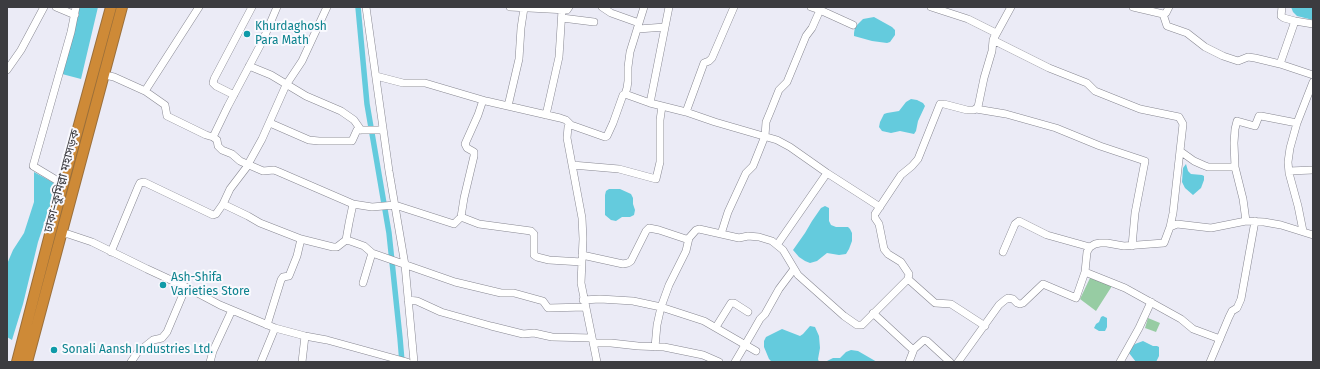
<!DOCTYPE html>
<meta charset="utf-8">
<style>
body{margin:0}
#map{position:relative;width:1320px;height:369px;overflow:hidden;background:#ebebf6;font-family:"Fira Sans",sans-serif}
canvas{display:block}
.frame{position:absolute;inset:0;border:8px solid #3c3c40;pointer-events:none}
</style>
<div id="map">
<canvas width="1320" height="369"></canvas>
<div class="frame"></div>
</div>
<script>
const c = document.querySelector('canvas').getContext('2d');
c.lineJoin = 'round';
function fill(path, color) { c.fillStyle = color; c.fill(path, 'evenodd'); }
const poly = rows => new Path2D(rows.map(r => 'M' + r).join(''));
function stroke(path, color, width, dash) { c.strokeStyle = color; c.lineWidth = width; c.lineCap = dash ? 'butt' : 'round'; c.setLineDash(dash || []); c.stroke(path); }
function drawText(font, color, halo, rows, align = 'center') {
  c.font = font + ' "Fira Sans","Noto Sans Bengali",sans-serif'; c.lineWidth = 4; c.setLineDash([]); c.textBaseline = 'middle'; c.strokeStyle = halo; c.fillStyle = color; for (const [text, x, y, turn = 0] of rows) {
    c.save(); c.translate(x, y); c.rotate((+turn || 0) * Math.PI / 180); c.textAlign = isNaN(turn) ? turn : align; if (halo) c.strokeText(text, 0, 0); c.fillText(text, 0, 0); c.restore();
  }
}
fill(poly([
 [1090,278,1112,286,1096,311,1080,299],
 [1148,318,1160,323,1156,332,1145,328]
]), '#97cca3');
fill(poly([
 [79,7,98,7,81,79,62,74],
 [1291,7,1313,7,1313,20,1297,16,1293,12],
 [874,17,892,27,895,30,895,35,890,42,887,43,872,41,854,36,854,33,855,27,863,19],
 [911,99,917,100,923,103,925,106,918,121,916,131,914,134,900,131,891,133,882,131,879,127,880,122,884,114,887,113,899,111,906,102],
 [1186,164,1188,171,1191,174,1202,175,1204,176,1204,180,1201,188,1193,195,1185,188,1182,182,1183,168],
 [34,172,54,183,50,206,38,242,23,304,12,340,7,337,7,264,13,250,24,233,34,202],
 [609,189,620,189,631,194,633,198,633,204,635,210,634,215,630,217,622,217,616,221,611,220,605,215,605,195,606,191],
 [825,206,829,208,829,221,831,225,836,227,848,227,850,229,852,233,852,241,849,249,846,254,839,255,827,253,817,261,810,263,805,261,799,257,793,250,805,233,812,221,821,208],
 [1103,316,1107,318,1107,327,1105,331,1099,331,1094,328,1096,324,1099,322,1101,317],
 [810,326,815,327,819,336,820,348,818,359,819,362,772,362,769,359,764,347,764,341,766,337,782,329,800,336,803,334],
 [1143,341,1153,346,1157,346,1159,347,1159,356,1156,362,1136,362,1129,353,1130,349,1135,344],
 [851,350,858,351,877,362,825,362,833,358,840,358,846,352]
]), '#64cbdd');
stroke(poly([
 [358,7,367,104,389,233,400,338,402,362]
]), '#64cbdd', 5.5);
const minor = poly([
 [56,7,75,15],
 [366,7,389,171,405,265,414,362],
 [510,7,567,10,569,7],
 [602,7,611,13,639,23],
 [931,7,968,19,996,33,993,40,1049,68,1087,83,1095,91,1140,109,1179,117,1183,124,1173,213,1170,227],
 [1133,7,1163,14,1166,13,1169,7],
 [1282,7,1281,16,1284,18,1295,21],
 [820,10,853,25],
 [1163,14,1167,26,1187,33,1205,47,1223,56,1238,61,1248,57,1255,58,1280,64,1313,75],
 [562,18,594,22],
 [638,29,665,27],
 [1280,64,1295,21,1313,24],
 [249,66,271,75,306,96,341,111,354,120,361,130],
 [7,70,21,50,44,7],
 [105,75,114,77,145,91,165,105,167,116,206,135,213,137,217,140,218,146,222,150,232,154,240,161,263,171,274,170,279,172,353,204,372,207,395,205,454,224,461,217,479,224,531,231,534,234,534,255,537,257,549,260,582,262],
 [376,76,403,83,425,83,486,101,560,118,566,120,571,125,605,137,607,136,613,123,623,95,625,94,627,88,628,81,628,67,630,52,644,7],
 [145,91,199,7],
 [625,94,650,103,686,112,715,122,777,140,790,147,827,173,880,207],
 [234,95,216,86,213,83,214,79,252,7],
 [650,103,669,7],
 [508,106,519,59,521,28,524,8],
 [976,109,1006,114,1056,128,1100,146,1145,161,1135,213,1132,246],
 [686,112,704,63,709,61,712,58,734,7],
 [546,115,559,57,562,10],
 [270,123,309,140,319,141,352,141,357,130,379,130,383,129],
 [571,125,568,127,567,138,582,218,583,239,581,283,597,362],
 [213,137,228,106,263,40,277,7],
 [1180,151,1194,161,1203,165,1208,167,1235,167,1234,143,1235,129,1237,121,1255,126,1259,116,1261,116,1297,123],
 [572,165,619,169,656,179,660,162,660,120,662,106],
 [1235,167,1243,199,1246,221],
 [1289,171,1313,170],
 [63,184,33,166,71,32,76,7],
 [223,204,230,189,246,168,262,139,286,85,302,61,327,7],
 [461,217,464,198,474,156,474,152,467,148,465,144,478,115,483,100],
 [1303,231,1298,206,1289,173,1288,162,1290,148,1297,123,1313,82],
 [62,234,68,234,92,242,147,269,186,287,220,305,275,328,305,336,327,340,407,362],
 [721,234,728,212,746,173,753,166,765,136,766,122,771,110,779,90,787,82,806,36,812,28,820,10,811,7],
 [346,240,349,223,353,204],
 [777,245,827,173],
 [111,252,138,187,140,183,144,182,213,215,216,214,223,204,248,216,260,223,301,239,333,247,337,247,346,240,350,241,364,246,372,253,455,282,501,293,514,293,543,301,548,308,585,307],
 [1003,252,1015,224,1019,221,1047,235,1090,247],
 [582,255,623,264,628,263,631,261,646,231,649,228,659,230,686,239,689,238,696,230,699,229,739,238,748,236,759,237,772,241,783,250,798,275,844,316,857,325,862,325,908,279,909,274,901,262,888,254,884,249,879,224,875,218,875,214,901,175,912,166,918,159,940,104,944,104,967,110,974,110,978,107,984,78,992,51,993,40,1011,7],
 [1085,272,1125,288,1181,319,1193,329,1220,339],
 [908,279,935,303,951,304,985,326],
 [363,283,372,253],
 [408,300,417,301,441,312,491,326,523,334,534,333,552,337,592,338],
 [583,300,600,299,633,301,661,307,669,285,686,251,689,238],
 [873,313,911,348,914,349,924,340,927,341,950,362],
 [267,325,281,280,283,277,289,276,297,256,301,239],
 [716,327,731,303,734,303,748,312],
 [593,343,611,343,638,346,664,347,703,355,719,362],
 [655,347,657,325,661,307,704,321,756,351],
 [131,362,137,353,148,344,153,340,162,338,167,332,186,287],
 [210,362,213,351,232,310],
 [261,362,275,328],
 [302,362,305,336],
 [735,362,752,333,760,319,765,314,779,289,794,269],
 [909,362,914,349],
 [958,362,999,305,1005,300,1008,298,1013,299,1017,303,1020,304,1023,303,1043,284,1076,298,1085,272,1087,252,1090,247,1095,244,1100,243,1107,243,1124,246,1164,243,1170,227,1177,224,1211,228,1246,221,1264,222,1281,225,1313,235],
 [1120,362,1139,328,1151,302],
 [1210,362,1229,317,1232,311,1237,308,1241,299,1255,221]
]);
const highway = poly([
 [17,362,63,184,111,7],
 [27,362,122,7]
]);
stroke(minor, '#878791', 8);
stroke(highway, '#9b6f3a', 12);
stroke(minor, '#fff', 7);
stroke(highway, '#ce8a37', 10);
for (const [x, y, r, color] of [
 [247,34,4,"#0f9aa8"],
 [163,285,4,"#0f9aa8"],
 [54,350,4,"#0f9aa8"]
]) { const dot = new Path2D(); dot.arc(x, y, r, 0, 2 * Math.PI); c.fillStyle = color; c.fill(dot); stroke(dot, '#f9f9fe', 1.5); }
drawText('12px', '#0d838f', '#f9f9fe', [
 ["Khurdaghosh",255,27],
 ["Para Math",255,41],
 ["Ash-Shifa",171,278],
 ["Varieties Store",171,292],
 ["Sonali Aansh Industries Ltd.",62,350]
], 'left');
drawText('12px', '#3c3c40', '#f9f9fe', [
 ["ঢাকা–কুমিল্লা মহাসড়ক",62,181,-75]
]);
</script>
